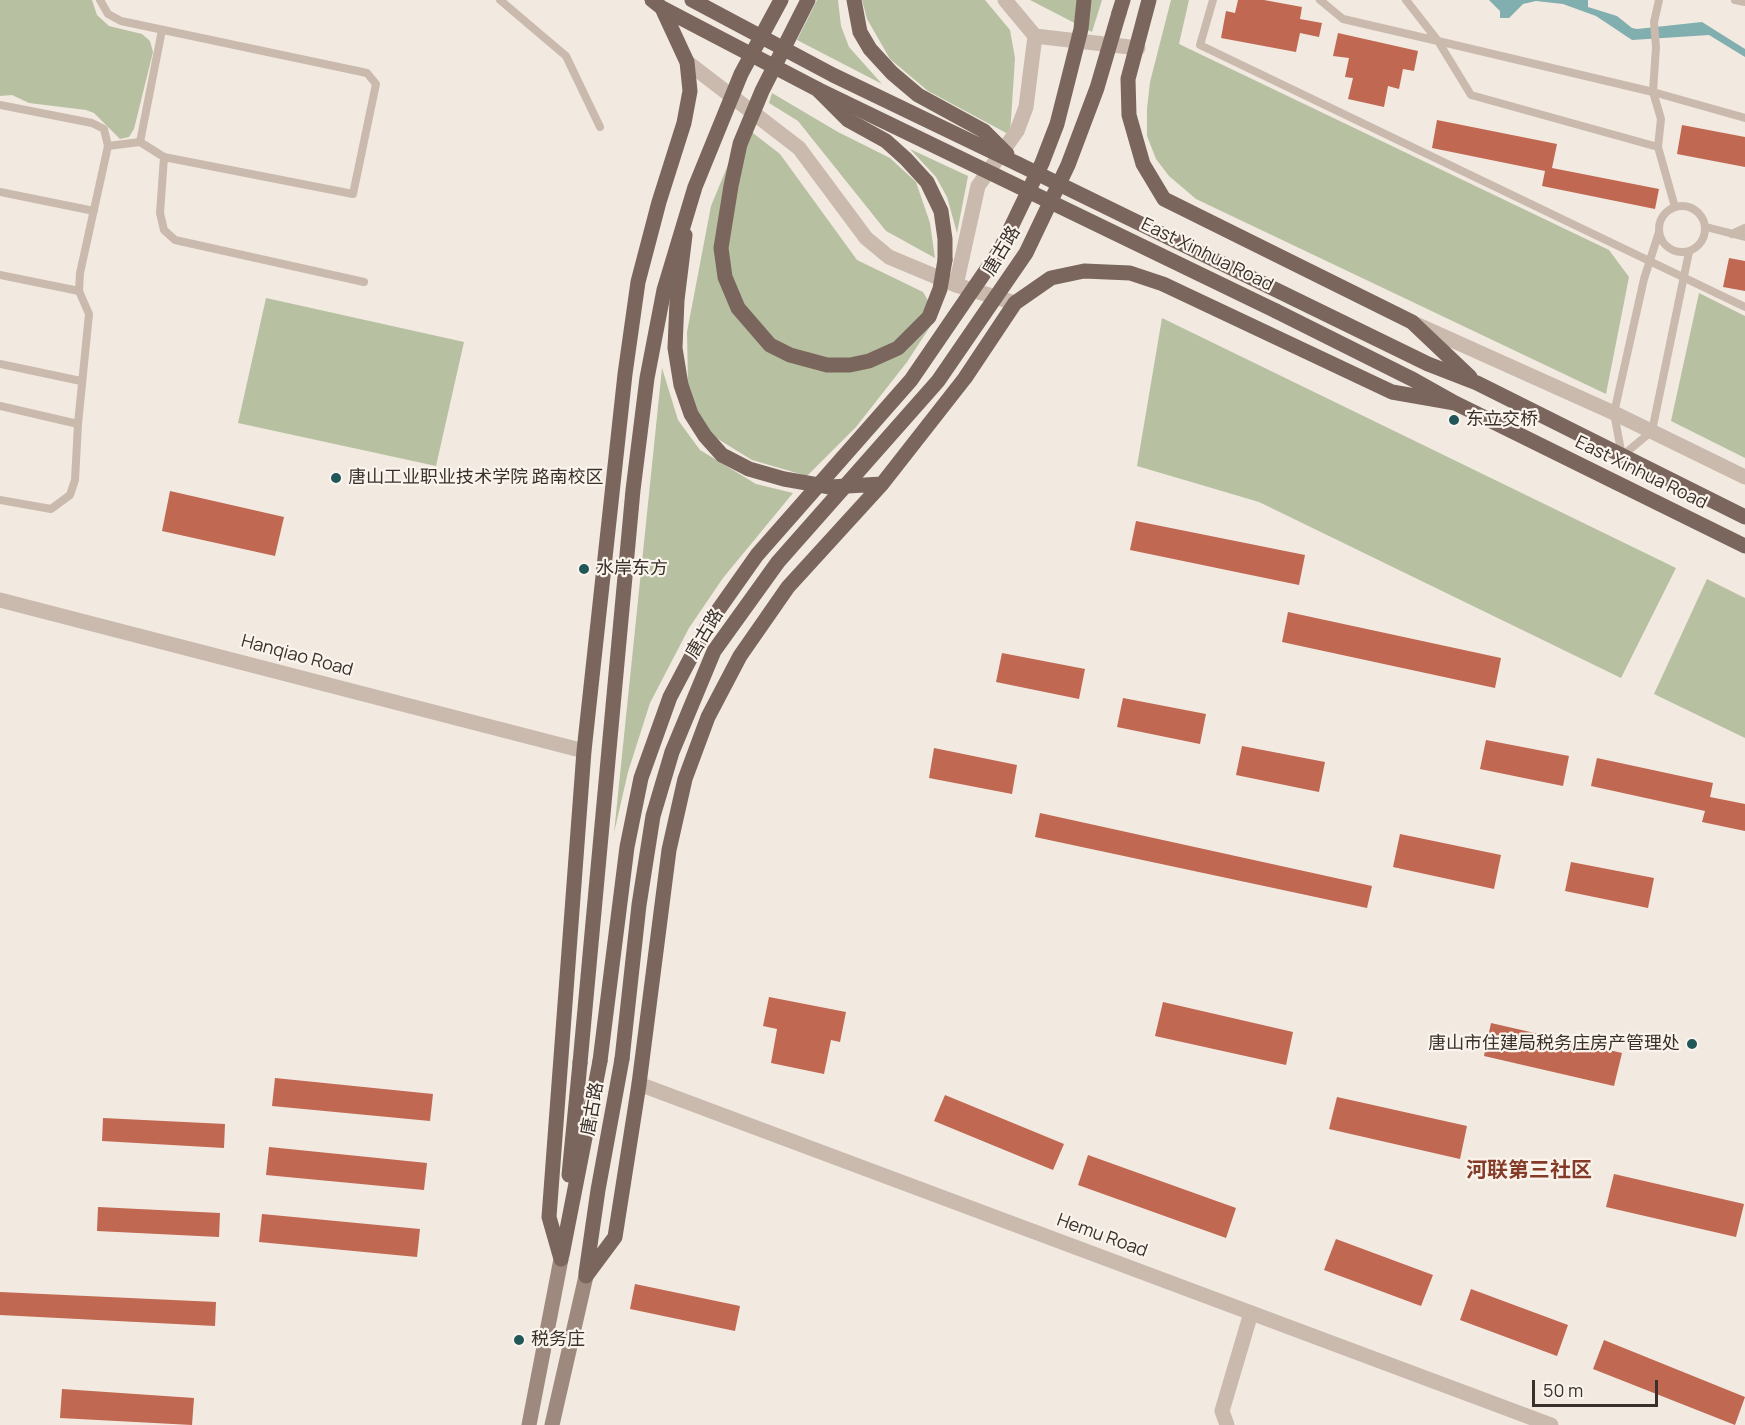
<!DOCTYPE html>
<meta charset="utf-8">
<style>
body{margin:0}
#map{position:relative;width:1745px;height:1425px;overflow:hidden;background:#f2e9e1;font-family:Manrope,sans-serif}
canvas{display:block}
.scale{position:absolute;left:1532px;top:1380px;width:126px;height:27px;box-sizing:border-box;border:3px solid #392f2b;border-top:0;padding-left:8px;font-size:18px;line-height:21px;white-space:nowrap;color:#392f2b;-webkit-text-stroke:4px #faf4ed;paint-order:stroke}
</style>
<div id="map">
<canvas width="1745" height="1425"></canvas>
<div class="scale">50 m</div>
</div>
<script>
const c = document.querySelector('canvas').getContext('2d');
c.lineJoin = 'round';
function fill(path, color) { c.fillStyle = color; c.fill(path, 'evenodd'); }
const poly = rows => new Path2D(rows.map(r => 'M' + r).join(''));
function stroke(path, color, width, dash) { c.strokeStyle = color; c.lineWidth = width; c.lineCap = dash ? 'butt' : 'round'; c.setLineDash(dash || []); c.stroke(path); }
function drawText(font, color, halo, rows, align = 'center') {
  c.font = font + ' Manrope,"Noto Sans SC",sans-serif'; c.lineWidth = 4.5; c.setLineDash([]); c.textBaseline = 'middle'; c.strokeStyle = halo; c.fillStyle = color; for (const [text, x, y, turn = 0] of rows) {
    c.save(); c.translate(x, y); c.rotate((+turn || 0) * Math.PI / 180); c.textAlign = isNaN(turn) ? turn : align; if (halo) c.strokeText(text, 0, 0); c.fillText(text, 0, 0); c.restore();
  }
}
fill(poly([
 [0,0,92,0,97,15,109,26,142,34,150,41,153,52,134,129,129,137,120,139,94,113,86,110,29,103,12,95,0,96],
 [817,0,838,0,841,26,849,47,882,84,797,40],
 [862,0,985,0,1010,30,1015,58,1010,135,928,91,890,59,867,19],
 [1030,0,1102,0,1092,32],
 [1171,0,1189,0,1179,44,1609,250,1629,277,1606,394,1196,199,1169,176,1156,159,1147,136,1147,109,1150,82],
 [772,93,838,132,890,158,916,182,930,223,935,258,886,231,798,121,769,103],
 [744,126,780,154,857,260,923,292,937,316,907,362,856,427,807,476,752,460,713,436,696,415,688,386,687,332,711,206],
 [910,149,968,176,957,233,947,197,936,177],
 [1699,293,1745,316,1745,458,1671,421],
 [266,298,464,342,436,466,238,423],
 [1162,318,1676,568,1621,678,1259,502,1137,466],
 [662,368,678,420,700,450,756,484,793,493,723,578,689,628,650,703,628,772,614,833],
 [1707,579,1745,598,1745,738,1654,694]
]), '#b7c1a1');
fill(poly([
 [1489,0,1588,0,1588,7,1617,16,1632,28,1637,29,1702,22,1745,49,1745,57,1709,35,1632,40,1596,16,1563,4,1536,1,1523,4,1509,18,1500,18,1500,11]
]), '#81aeae');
fill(poly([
 [1238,0,1264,0,1302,7,1300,19,1322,23,1319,37,1300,33,1296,52,1221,38,1226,11,1235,13],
 [1338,33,1418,51,1414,71,1403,69,1399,89,1388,86,1384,107,1348,99,1353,78,1345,77,1349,58,1333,56],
 [1437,120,1557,144,1552,168,1659,189,1655,209,1542,186,1545,171,1432,148],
 [1682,125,1745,137,1745,167,1677,154],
 [1729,258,1745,261,1745,291,1723,287],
 [170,491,284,517,275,556,162,531],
 [1136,521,1305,555,1299,585,1130,550],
 [1288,612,1501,658,1495,688,1282,642],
 [1002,653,1085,669,1079,699,996,682],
 [1123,698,1206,714,1200,744,1117,727],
 [1486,740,1569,756,1563,786,1480,769],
 [1242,746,1325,762,1319,792,1236,775],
 [934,748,1017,765,1012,794,929,778],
 [1597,758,1713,783,1710,797,1745,804,1745,831,1702,822,1705,811,1591,786],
 [1040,813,1372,886,1367,908,1035,837],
 [1400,834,1501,855,1494,889,1393,867],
 [1571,862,1654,878,1648,908,1565,891],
 [769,997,846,1012,840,1042,831,1040,824,1074,771,1063,777,1029,763,1026],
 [1163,1002,1293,1032,1286,1065,1155,1036],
 [1491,1023,1622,1053,1614,1086,1484,1056],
 [275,1078,433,1094,430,1121,272,1106],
 [945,1095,1064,1144,1053,1170,934,1121],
 [1337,1097,1467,1126,1460,1159,1329,1129],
 [103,1118,225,1124,224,1148,102,1141],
 [269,1147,427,1163,424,1190,266,1175],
 [1088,1155,1236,1208,1226,1238,1078,1185],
 [1614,1174,1744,1204,1736,1237,1606,1207],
 [98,1207,220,1213,219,1237,97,1231],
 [262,1214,420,1229,417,1257,259,1242],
 [1336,1239,1433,1275,1421,1306,1324,1270],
 [635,1284,740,1306,735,1331,630,1309],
 [1471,1289,1568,1325,1557,1356,1460,1320],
 [0,1292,216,1302,215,1326,0,1315],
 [1604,1340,1745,1397,1735,1425,1593,1369],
 [62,1389,194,1398,192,1425,60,1418]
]), '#c06851');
stroke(poly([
 [100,0,108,14,121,21,367,73,376,84,353,194,164,157],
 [500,0,566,56,600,127],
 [1213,0,1200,45,1745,307],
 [1320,0,1343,19,1438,41,1471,95,1658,147],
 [1406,0,1438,41,1653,92,1745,118],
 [1659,0,1654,22,1656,47,1653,92,1661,119,1658,147,1675,207],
 [1735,0,1745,2],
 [0,105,92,123,104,129,108,146],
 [140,142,164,157,160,213,164,230,175,240,364,282],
 [0,192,94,211],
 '1659 229a23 23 0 1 1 46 0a23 23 0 1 1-46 0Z',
 [1706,227,1745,237],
 [1659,232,1644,279,1614,413,1622,456,1652,431,1689,252],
 [1732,234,1745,228],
 [0,275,79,291],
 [0,364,81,381],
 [0,406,78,424],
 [0,500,51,509,70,495,75,480,78,424,89,314,79,291,80,273,108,146,140,142,162,30]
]), '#cab9ad', 8);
stroke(poly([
 [1005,0,1035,36,1138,48],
 [687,62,799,148,866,238,889,257,956,285,1015,303],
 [956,285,978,186,1017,131,1026,107,1035,36],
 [1416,324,1614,413,1745,477],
 [1227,1425,1222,1411,1251,1313]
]), '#cab9ad', 15);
stroke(poly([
 [0,600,584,751],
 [639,1084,1551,1425]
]), '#cab9ad', 15);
stroke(poly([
 [529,1425,561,1259],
 [552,1425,586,1276]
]), '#9e897e', 15);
stroke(poly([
 [652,0,662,8,817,89,848,120,886,141,906,159,927,182,941,211,945,239,945,260],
 [1149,0,1128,79,1129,115,1143,164,1164,199,1412,322,1470,377],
 [1119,13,1123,0],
 [1018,164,1428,364,1477,383,1745,517],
 [685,235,677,300,675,348,681,385,691,414,705,436,722,455,749,469,784,479,830,487,882,484],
 [1276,311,1414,380,1455,403,1745,546],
 [569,1175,580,1063],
 [562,1255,600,1061],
 [561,1259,549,1217,584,751,625,374,638,282,659,202,684,123,690,91,687,62,662,8],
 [586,1273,598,1190,622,1059],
 [586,1276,615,1237,639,1084,669,850,685,779,708,717,740,656,788,587,882,484,965,378,1015,303,1051,278,1084,271,1130,273,1163,284,1392,392,1455,403]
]), '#7a665d', 15);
stroke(poly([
 [692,0,833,75,1018,164],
 [808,0,762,91,740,144,731,186,721,248,725,277,738,308,770,345,790,355,827,365,850,365,869,361,898,348,929,317,940,289,945,260],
 [854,0,860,32,870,49,892,73,918,95,984,131,1007,154],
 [817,89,1276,311],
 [622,1059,639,905,653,816,672,752,714,651,778,562,938,381,1026,253,1068,165,1097,88,1119,13],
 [600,1061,627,847,641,778,670,697,709,623,757,555,911,380,1000,250,1042,163,1057,124,1081,29,1084,0],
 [580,1063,633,490,647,378,664,290,695,187,741,74,781,0]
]), '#7a665d', 15);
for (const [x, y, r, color] of [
 [1454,420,6,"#225759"],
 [336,478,6,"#225759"],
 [584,569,6,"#225759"],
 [1692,1044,6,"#225759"],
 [519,1340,6,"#225759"]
]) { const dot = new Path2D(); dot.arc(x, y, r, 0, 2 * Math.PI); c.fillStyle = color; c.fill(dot); stroke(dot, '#faf4ed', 2); }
drawText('18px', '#392f2b', '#faf4ed', [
 ["唐古路",1002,251,-59],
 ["East Xinhua Road",1207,255,26],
 ["East Xinhua Road",1641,473,26],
 ["唐古路",705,634,-59],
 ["Hanqiao Road",297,656,15],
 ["唐古路",593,1109,-80],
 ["Hemu Road",1102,1236,20]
]);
drawText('18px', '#392f2b', '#faf4ed', [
 ["东立交桥",1466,420],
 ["唐山工业职业技术学院 路南校区",348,478],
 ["水岸东方",596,569],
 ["唐山市住建局税务庄房产管理处",1680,1044,"right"],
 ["税务庄",531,1340]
], 'left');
drawText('bold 21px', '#843b28', '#faf4ed', [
 ["河联第三社区",1529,1171]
]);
</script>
